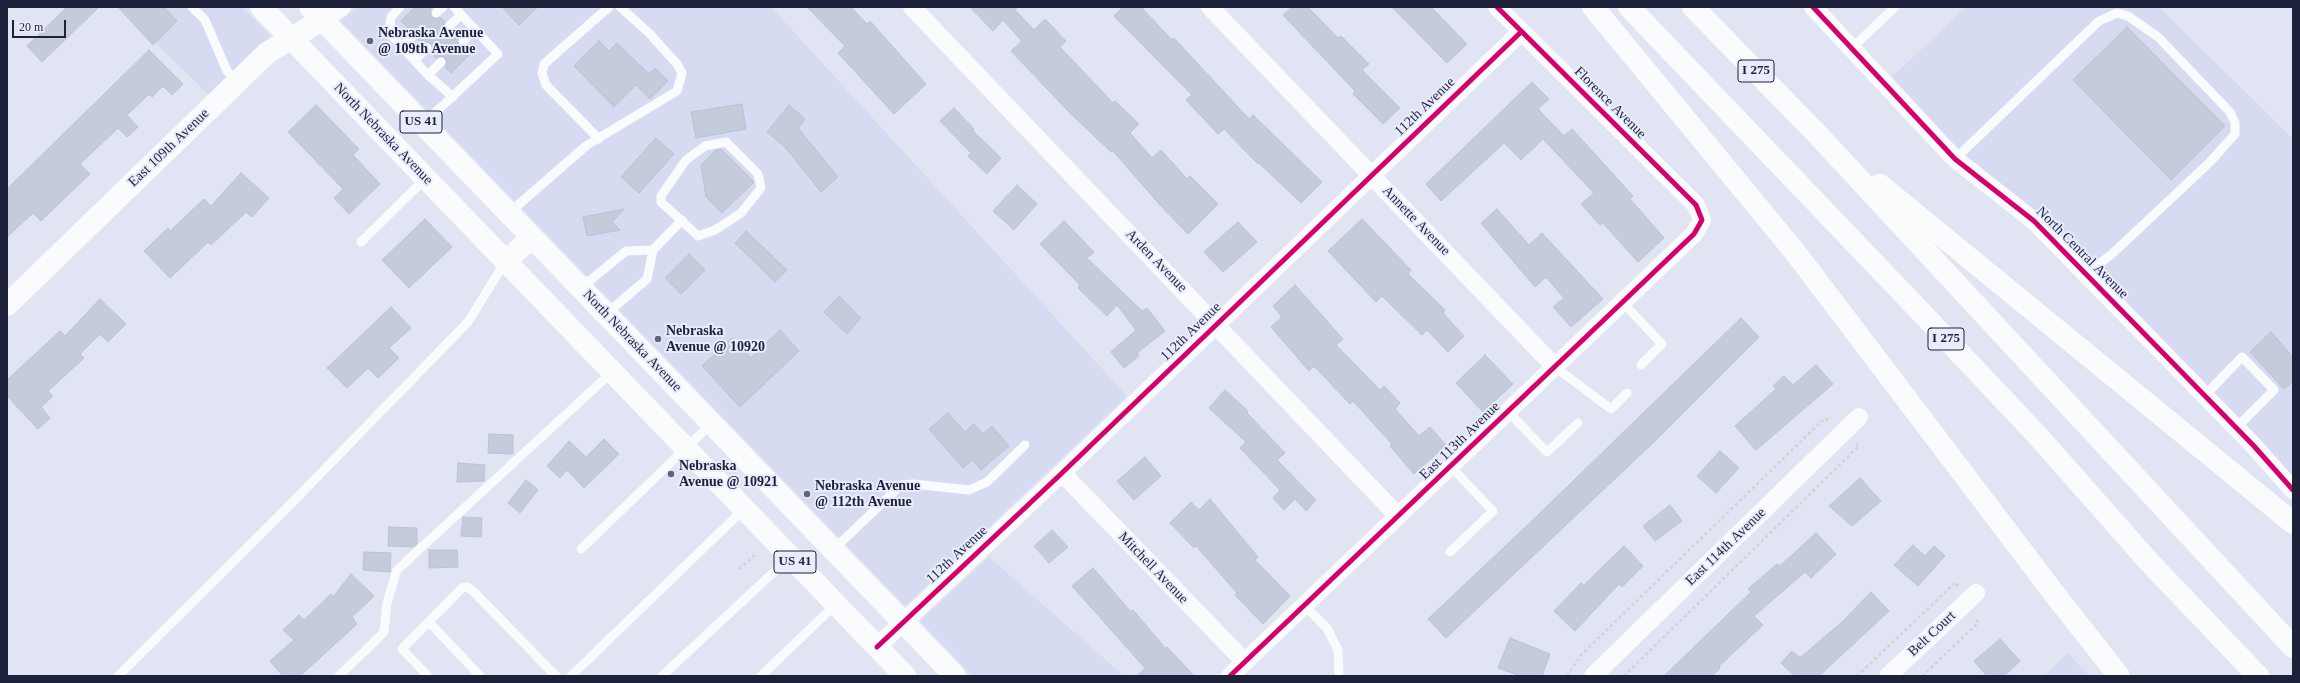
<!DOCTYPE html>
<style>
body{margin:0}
#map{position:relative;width:2300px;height:683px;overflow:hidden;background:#e1e4f2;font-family:Georgia,serif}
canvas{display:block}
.frame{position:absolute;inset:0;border:8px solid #1d213a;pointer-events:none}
.scale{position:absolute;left:12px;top:20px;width:54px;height:18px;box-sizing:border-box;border:2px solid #1d213a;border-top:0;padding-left:5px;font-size:12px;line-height:14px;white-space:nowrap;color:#1d213a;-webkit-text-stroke:3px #e9ecfb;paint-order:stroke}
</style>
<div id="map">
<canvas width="2300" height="683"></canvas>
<div class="frame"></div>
<div class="scale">20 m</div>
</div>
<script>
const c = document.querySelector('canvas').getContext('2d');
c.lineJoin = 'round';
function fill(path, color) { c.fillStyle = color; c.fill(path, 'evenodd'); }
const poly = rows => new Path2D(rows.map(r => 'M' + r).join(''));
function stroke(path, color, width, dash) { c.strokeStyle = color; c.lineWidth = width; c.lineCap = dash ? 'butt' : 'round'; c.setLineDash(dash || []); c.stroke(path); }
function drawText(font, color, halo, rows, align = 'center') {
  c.font = font + ' Georgia,serif'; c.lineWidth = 4; c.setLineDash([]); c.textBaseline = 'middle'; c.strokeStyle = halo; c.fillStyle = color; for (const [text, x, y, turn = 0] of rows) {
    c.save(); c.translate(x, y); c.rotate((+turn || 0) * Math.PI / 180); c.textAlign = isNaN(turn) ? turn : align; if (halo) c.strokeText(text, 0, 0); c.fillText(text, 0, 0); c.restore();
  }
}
fill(poly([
 [118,7,242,7,271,37,264,41,209,95],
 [358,7,771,7,1127,396,905,606,341,21],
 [1966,7,2159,7,2293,139,2293,476,2100,273,2039,213,1961,152,1892,77],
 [989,557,1124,676,973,676,920,621],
 [2068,653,2089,676,2044,676]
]), '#d6dbf2');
const building = poly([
 [67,7,99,7,42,62,27,46,67,7],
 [118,7,164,7,177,21,153,45,118,7],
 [415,7,430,7,432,17,437,19,440,17,445,22,443,27,445,30,453,31,459,37,459,45,462,47,467,45,473,51,451,73,445,67,447,63,445,58,442,56,436,58,431,52,433,49,431,44,428,42,423,44,418,39,420,34,418,31,410,30,401,21,415,7],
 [502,7,538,7,519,25,502,7],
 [807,7,851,7,867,24,870,21,926,84,894,114,838,53,845,46,807,7],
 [970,7,1018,7,1015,10,1034,30,1045,19,1066,41,1060,47,1113,103,1115,101,1139,124,1130,133,1152,158,1161,150,1187,179,1190,176,1218,204,1188,234,1160,205,1113,151,1111,152,1069,112,1011,51,1022,41,1003,20,993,31,970,7],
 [1123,7,1141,7,1172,40,1174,38,1249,119,1253,115,1322,182,1301,203,1259,163,1258,164,1224,129,1218,134,1186,100,1192,95,1114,16,1123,7],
 [1292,7,1308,7,1338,38,1341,36,1369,64,1362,70,1400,108,1383,124,1353,94,1355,91,1283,15,1292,7],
 [1392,7,1431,7,1467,44,1447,63,1392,7],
 [2127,27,2225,126,2171,180,2073,80,2127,27],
 [599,41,609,51,617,43,649,74,655,68,668,81,650,99,636,85,614,107,574,66,599,41],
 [149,50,183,84,172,95,163,86,152,97,149,94,127,115,138,127,127,137,118,128,80,164,90,174,71,192,41,221,33,213,7,237,7,189,149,50],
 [1532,82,1549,99,1538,109,1564,136,1572,129,1633,196,1630,199,1664,238,1638,262,1603,223,1600,225,1581,204,1594,193,1543,139,1521,160,1504,143,1441,201,1426,184,1532,82],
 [742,104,746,129,696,138,691,112,742,104],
 [316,105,359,149,353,155,380,184,349,214,334,198,343,189,288,132,316,105],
 [789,105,805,119,798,128,838,177,821,192,785,147,767,132,789,105],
 [954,108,974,129,973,131,1001,158,987,174,968,156,971,153,940,121,954,108],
 [656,138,674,154,639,193,621,177,656,138],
 [721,149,754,182,722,213,706,197,701,165,716,150,721,149],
 [241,173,269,198,252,217,246,212,211,245,208,242,170,278,144,251,168,228,170,231,204,199,211,206,241,173],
 [1017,185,1037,204,1014,230,993,211,1017,185],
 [624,209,612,222,620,230,587,236,583,217,624,209],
 [1497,209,1529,245,1542,233,1603,299,1571,327,1553,307,1564,298,1546,277,1535,287,1481,223,1497,209],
 [425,219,452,247,409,288,382,260,425,219],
 [1362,219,1411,270,1408,274,1445,310,1443,313,1464,336,1448,352,1427,330,1422,335,1382,296,1376,302,1328,251,1362,219],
 [1064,221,1094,252,1087,258,1142,311,1147,308,1165,331,1137,353,1139,356,1124,368,1111,352,1136,330,1117,305,1107,316,1078,288,1080,285,1040,244,1064,221],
 [1238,222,1257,242,1223,272,1204,252,1238,222],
 [746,231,787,270,775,282,735,243,746,231],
 [689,254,705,270,681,294,665,278,689,254],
 [1295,285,1343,339,1336,345,1380,390,1384,386,1400,403,1395,409,1419,436,1430,427,1446,445,1414,474,1390,446,1392,444,1353,401,1350,404,1314,366,1309,371,1271,327,1282,317,1273,306,1295,285],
 [839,296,861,318,847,334,824,312,839,296],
 [100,299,126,324,108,342,100,334,80,354,84,358,48,391,53,396,41,407,50,418,38,429,7,396,7,380,60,331,65,336,100,299],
 [391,307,411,328,389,348,399,358,378,378,368,368,347,388,327,368,391,307],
 [1741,318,1759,337,1654,442,1446,638,1428,619,1535,518,1741,318],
 [780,330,799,351,740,407,702,366,732,338,751,358,780,330],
 [2271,332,2293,357,2293,381,2284,389,2250,352,2271,332],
 [1485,355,1513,384,1483,412,1456,383,1485,355],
 [1816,365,1833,384,1756,450,1735,426,1776,389,1773,386,1784,376,1793,385,1816,365],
 [1225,390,1248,411,1247,413,1285,453,1277,460,1316,500,1306,511,1295,499,1284,510,1273,498,1280,490,1240,448,1246,442,1209,408,1225,390],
 [948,413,965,432,974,424,983,434,992,426,1009,446,981,470,972,460,963,468,929,429,948,413],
 [489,434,513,435,513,454,488,453,489,434],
 [604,439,619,454,584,488,567,470,560,478,547,466,569,441,586,457,604,439],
 [1720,451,1739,468,1716,493,1697,476,1720,451],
 [1145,457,1161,476,1134,500,1117,481,1145,457],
 [458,463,485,465,484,481,457,482,458,463],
 [1860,478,1881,501,1852,526,1829,506,1860,478],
 [526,480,538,490,520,513,508,503,526,480],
 [1210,499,1258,557,1255,560,1290,596,1263,624,1235,595,1237,593,1196,546,1194,548,1170,523,1191,502,1199,510,1210,499],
 [1670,505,1682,521,1655,541,1643,526,1670,505],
 [463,517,482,518,481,537,461,536,463,517],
 [389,527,417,528,417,544,413,547,388,546,389,527],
 [1052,530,1068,547,1049,563,1034,546,1052,530],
 [1816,533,1836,554,1811,578,1805,572,1754,616,1763,625,1719,666,1720,668,1712,676,1664,676,1751,592,1748,589,1777,564,1780,566,1816,533],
 [1913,545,1925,556,1934,546,1945,556,1918,586,1894,565,1913,545],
 [1624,546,1643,566,1622,587,1619,584,1575,631,1554,611,1581,583,1584,585,1624,546],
 [429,550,457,550,458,567,429,568,429,550],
 [364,552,391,553,390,572,363,570,364,552],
 [1093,568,1131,612,1133,610,1166,649,1167,647,1194,676,1137,676,1145,668,1072,586,1093,568],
 [351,574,374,596,352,617,357,624,300,676,283,676,270,661,294,640,283,630,299,615,304,620,331,594,333,597,351,574],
 [1871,592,1889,611,1819,676,1795,676,1781,663,1792,651,1800,658,1843,621,1871,592],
 [1510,638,1550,654,1542,676,1520,676,1498,668,1510,638],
 [2000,639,2020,661,2004,676,1987,676,1974,661,2000,639]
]);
fill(building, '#c4ccdc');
stroke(building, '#b8c2d3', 1);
stroke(poly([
 [739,569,756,554],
 [1567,676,1581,655,1825,418,1829,421],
 [1624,676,1859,446,1856,444],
 [1857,676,1956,582,1958,587],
 [1922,676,1978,623,1975,617]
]), '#d1d2d7', 2.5, [3, 3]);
stroke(poly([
 [192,7,205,20,227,71,238,82],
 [400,7,391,17,389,33,428,75,453,97],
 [436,13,443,7],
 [449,26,461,15],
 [463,41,475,29],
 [402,46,414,35],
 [1852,48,1895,7],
 [415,60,427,48],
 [428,75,441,62],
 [423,124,498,54,454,7],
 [599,139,546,85,542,73,544,64,609,7],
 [726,142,758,174,761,188,741,213,715,230,698,236,661,202,661,196,686,160,705,146,726,142],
 [1955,159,2099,21,2117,13,2128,16,2158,37,2230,112,2235,123,2235,134,2210,162,2112,254,2087,273],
 [509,213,587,145,677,91,682,73,677,64,649,33,620,7],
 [361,242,426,178],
 [653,250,682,220],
 [581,288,626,251,653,250,647,279,606,314],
 [1623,303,1662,344,1641,365],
 [1555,367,1611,409,1627,393],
 [2205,395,2242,357,2274,390,2236,428],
 [1508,412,1547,452,1578,423],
 [581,549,711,424],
 [833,550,901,485,913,484,969,490,987,482,1025,445],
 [1450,552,1493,511,1450,466],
 [1304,605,1327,628,1338,650,1339,676],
 [429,622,480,676],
 [118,676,281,514,468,322,505,262],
 [339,676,384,632,387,603,397,570,612,372],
 [428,676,402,649,462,588,467,587,473,591,556,676],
 [571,676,744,509],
 [662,676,790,557],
 [761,676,836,604]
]), '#fafbfd', 9);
stroke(poly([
 [912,7,1398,516],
 [1210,7,1555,367],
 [1813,7,1955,159,2034,221,2253,445,2293,490],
 [322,20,342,7],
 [1062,473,1245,662],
 [877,647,1062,473,1521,32],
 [1230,676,1694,234,1702,220,1696,205,1497,7],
 [1593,676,1859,417],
 [1888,676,1976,593]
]), '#fafbfd', 18);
stroke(poly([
 [7,305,267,53,322,20]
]), '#fafbfd', 22);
stroke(poly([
 [261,7,905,676],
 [310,7,955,676],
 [505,262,532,237]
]), '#fafbfd', 22);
stroke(poly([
 [1593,7,1795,252,2056,596,2119,676],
 [1629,7,1919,310,2038,436,2150,563,2258,676],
 [1693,7,1818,135,2293,647],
 [1880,185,2293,523]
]), '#fafbfd', 22);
stroke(poly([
 [1813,7,1955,159,2034,221,2253,445,2293,490],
 [877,647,1062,473,1521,32],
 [1230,676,1694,234,1702,220,1696,205,1497,7]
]), '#d6006c', 5);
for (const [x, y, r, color] of [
 [370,41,4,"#62657a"],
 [658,339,4,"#62657a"],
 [671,474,4,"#62657a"],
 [807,494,4,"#62657a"]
]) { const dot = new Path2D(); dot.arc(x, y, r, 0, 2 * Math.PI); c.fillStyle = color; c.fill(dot); stroke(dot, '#e9ecfb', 1.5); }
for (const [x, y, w] of [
 [1756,71,36],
 [421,122,42],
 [1946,339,36],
 [795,562,42]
]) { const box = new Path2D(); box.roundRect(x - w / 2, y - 11, w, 22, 3); c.fillStyle = '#e9ecfb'; c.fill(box); stroke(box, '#1d213a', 1); }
drawText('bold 13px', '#1d213a', null, [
 ["I 275",1756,71],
 ["US 41",421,122],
 ["I 275",1946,339],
 ["US 41",795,562]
]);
drawText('bold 14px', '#1d213a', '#e9ecfb', [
 ["Nebraska Avenue",378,33],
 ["@ 109th Avenue",378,49],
 ["Nebraska",666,331],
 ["Avenue @ 10920",666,347],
 ["Nebraska",679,466],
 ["Avenue @ 10921",679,482],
 ["Nebraska Avenue",815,486],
 ["@ 112th Avenue",815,502]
], 'left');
drawText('14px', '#1d213a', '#e9ecfb', [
 ["Florence Avenue",1610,103,45],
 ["112th Avenue",1425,107,-44],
 ["North Nebraska Avenue",383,134,46],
 ["East 109th Avenue",169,148,-44],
 ["Annette Avenue",1416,221,46],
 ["North Central Avenue",2082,253,45],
 ["Arden Avenue",1156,261,46],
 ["112th Avenue",1191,332,-44],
 ["North Nebraska Avenue",632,341,46],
 ["East 113th Avenue",1460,441,-44],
 ["East 114th Avenue",1726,547,-44],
 ["112th Avenue",957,555,-43],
 ["Mitchell Avenue",1153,568,46],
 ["Belt Court",1932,634,-43]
]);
</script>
